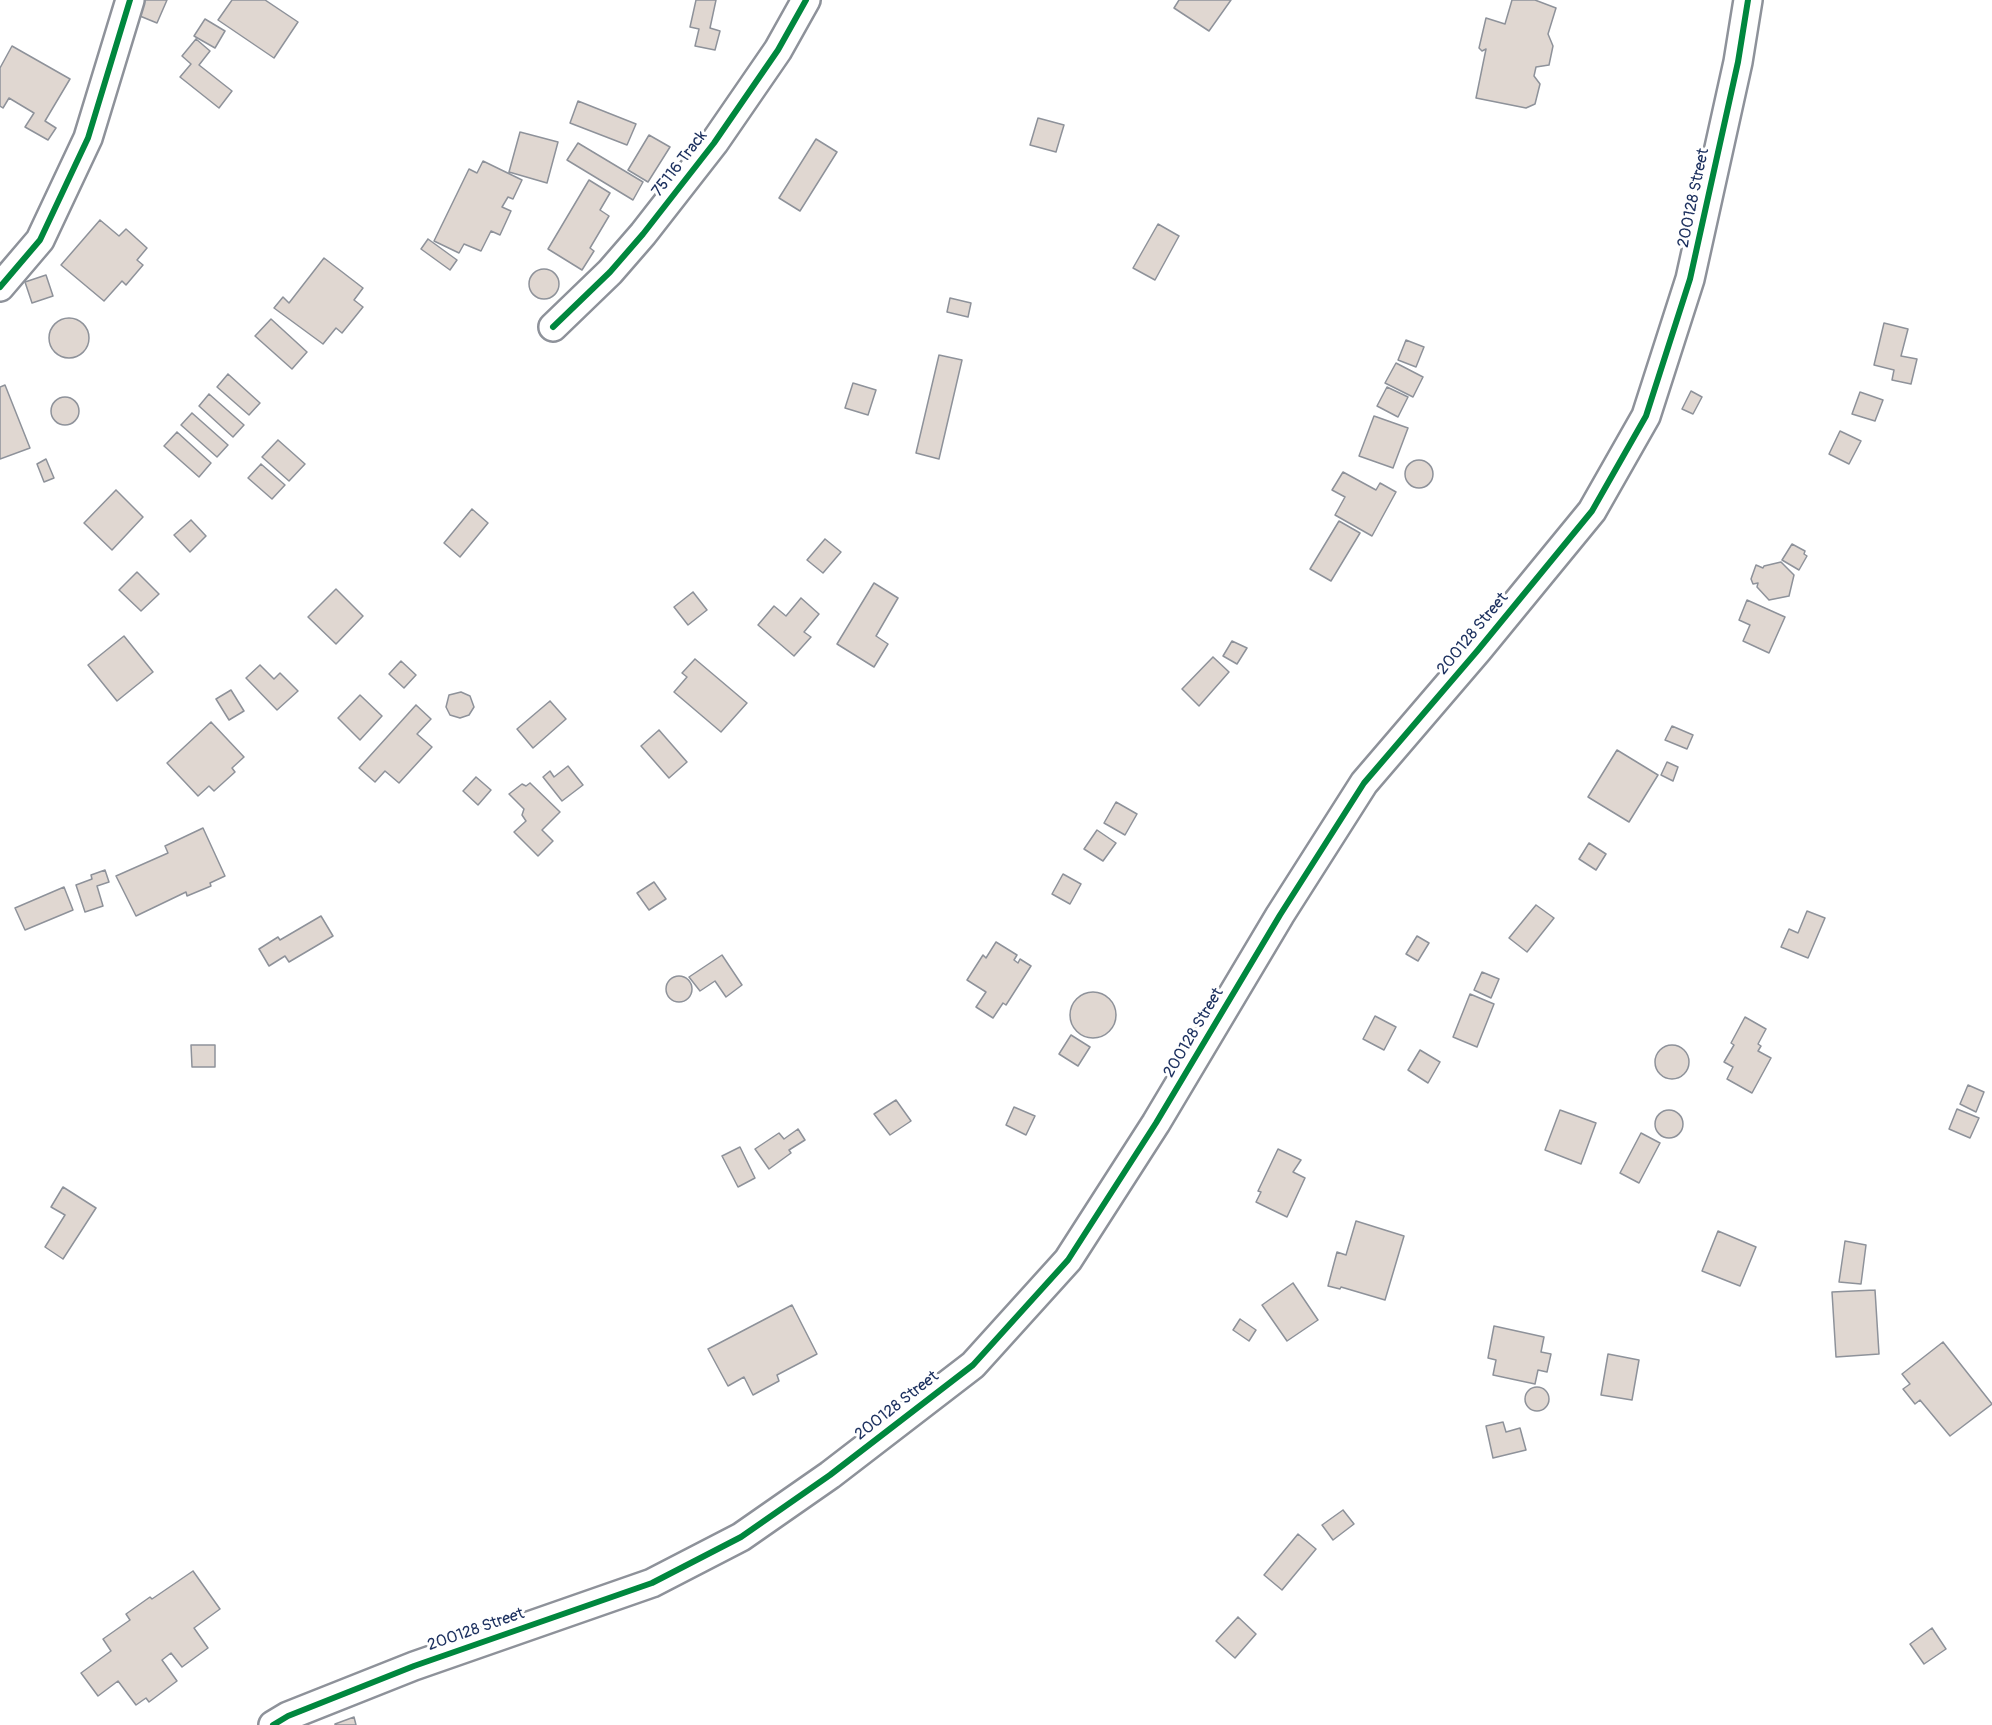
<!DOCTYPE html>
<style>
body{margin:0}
canvas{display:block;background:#fff}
</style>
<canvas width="1992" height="1725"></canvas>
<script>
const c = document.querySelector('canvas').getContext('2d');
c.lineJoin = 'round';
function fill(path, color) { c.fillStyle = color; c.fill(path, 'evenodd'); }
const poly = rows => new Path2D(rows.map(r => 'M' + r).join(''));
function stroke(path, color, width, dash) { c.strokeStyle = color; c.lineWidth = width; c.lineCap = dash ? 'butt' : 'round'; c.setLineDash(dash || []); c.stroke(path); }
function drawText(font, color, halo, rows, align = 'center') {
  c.font = font + ' Pangolin,sans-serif'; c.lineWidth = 6; c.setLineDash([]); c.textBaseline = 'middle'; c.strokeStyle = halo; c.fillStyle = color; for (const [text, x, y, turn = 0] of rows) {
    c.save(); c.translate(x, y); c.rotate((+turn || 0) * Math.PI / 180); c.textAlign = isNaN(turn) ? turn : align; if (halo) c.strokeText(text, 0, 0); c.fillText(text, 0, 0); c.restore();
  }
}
const building = poly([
 [141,0,167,0,157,23,135,14,141,0],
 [232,0,265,0,298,22,274,58,218,20,232,0],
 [696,0,716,0,710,28,720,31,715,50,695,46,699,29,690,27,696,0],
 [1179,0,1231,0,1209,31,1174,8,1179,0],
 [1512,0,1535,0,1556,8,1548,34,1553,46,1549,65,1536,67,1534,76,1540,84,1535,104,1526,108,1476,98,1486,49,1482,51,1479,48,1486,18,1505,24,1512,0],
 [205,19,225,31,215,48,194,36,205,19],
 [196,39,210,51,199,65,232,91,219,108,180,77,191,64,182,56,196,39],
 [12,46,70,79,45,121,56,128,48,140,25,127,34,113,9,98,3,108,0,106,0,68,12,46],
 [578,101,636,124,627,145,570,123,578,101],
 [1038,118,1064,125,1056,152,1030,145,1038,118],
 [520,132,558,142,547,183,509,172,520,132],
 [649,135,670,147,648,182,628,170,649,135],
 [816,139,837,152,800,211,779,198,816,139],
 [578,143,643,182,633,200,567,160,578,143],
 [483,161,522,180,513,199,508,197,502,207,511,211,500,235,491,231,481,251,464,244,459,253,434,241,469,169,477,173,483,161],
 [589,180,610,193,600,210,609,216,590,248,594,251,582,270,548,249,589,180],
 [100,220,119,236,126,229,147,248,137,260,143,265,126,285,122,281,104,301,61,265,100,220],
 [1158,224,1179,236,1155,280,1133,268,1158,224],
 [428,239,457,260,450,270,421,249,428,239],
 [324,258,363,288,354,300,363,307,342,333,336,328,323,344,274,308,283,297,289,303,324,258],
 '529 284a15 15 0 1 1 30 0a15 15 0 1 1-30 0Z',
 [46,275,53,296,32,303,25,282,46,275],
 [950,298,971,303,968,317,947,312,950,298],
 '49 338a20 20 0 1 1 40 0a20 20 0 1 1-40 0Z',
 [271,319,307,352,292,369,255,336,271,319],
 [1884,323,1908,329,1901,356,1917,359,1911,384,1892,380,1894,370,1874,365,1884,323],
 [1406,340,1424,347,1416,367,1398,360,1406,340],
 [939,355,962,360,939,459,916,453,939,355],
 [1396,363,1423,377,1413,397,1385,383,1396,363],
 [228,374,260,403,249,415,217,387,228,374],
 [853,383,876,390,868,415,845,408,853,383],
 [5,385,30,448,0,459,0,387,5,385],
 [1387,387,1408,397,1398,417,1377,406,1387,387],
 [1691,391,1702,397,1693,414,1682,409,1691,391],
 [1860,392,1883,400,1875,421,1852,414,1860,392],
 [209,394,244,425,233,437,199,406,209,394],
 '51 411a14 14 0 1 1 28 0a14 14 0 1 1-28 0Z',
 [192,413,228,445,217,457,181,425,192,413],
 [1374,416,1408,428,1393,468,1359,456,1374,416],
 [1840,431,1861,441,1849,464,1829,454,1840,431],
 [177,432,211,463,199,477,164,446,177,432],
 [278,440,305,464,289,481,262,457,278,440],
 [46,459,54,478,44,482,37,464,46,459],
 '1405 474a14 14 0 1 1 28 0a14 14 0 1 1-28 0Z',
 [261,464,285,485,272,499,248,478,261,464],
 [1343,472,1376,490,1380,483,1396,492,1372,536,1335,515,1345,497,1332,490,1343,472],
 [116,490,143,517,112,550,84,523,116,490],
 [472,509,488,523,460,557,444,543,472,509],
 [191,520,206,536,190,552,174,535,191,520],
 [1339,521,1360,533,1331,581,1310,569,1339,521],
 [825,539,841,552,823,573,807,560,825,539],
 [1792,544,1805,551,1804,554,1807,556,1799,570,1782,560,1792,544],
 [1781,562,1794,575,1789,596,1769,600,1757,587,1758,583,1753,584,1751,579,1756,565,1763,568,1764,566,1781,562],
 [137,572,159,594,141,611,119,590,137,572],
 [874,583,898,598,876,636,888,644,874,667,837,644,874,583],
 [336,589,363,616,336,644,308,617,336,589],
 [693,592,707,610,688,625,674,607,693,592],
 [801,598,819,614,804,632,811,637,794,656,758,625,774,606,786,616,801,598],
 [1747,600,1785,617,1769,653,1743,641,1750,625,1739,620,1747,600],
 [124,636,153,672,117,701,88,665,124,636],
 [1232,641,1247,648,1237,664,1223,656,1232,641],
 [1213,657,1229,672,1199,706,1182,689,1213,657],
 [695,659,747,703,721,732,674,692,687,677,682,673,695,659],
 [401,661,416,675,404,688,389,674,401,661],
 [260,665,274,679,280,673,298,691,277,710,246,678,260,665],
 [231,690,244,711,229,720,216,699,231,690],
 [461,692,470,696,474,707,469,715,460,718,450,715,446,707,449,695,461,692],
 [360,695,382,716,360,740,338,718,360,695],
 [550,701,566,719,533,748,517,729,550,701],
 [416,705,431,719,417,734,432,747,399,783,385,771,375,782,359,768,416,705],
 [211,722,244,757,232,768,235,772,214,791,209,786,198,796,167,763,211,722],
 [1672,726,1693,735,1687,749,1665,740,1672,726],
 [659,730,687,762,669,778,641,746,659,730],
 [1617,750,1658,775,1629,822,1588,797,1617,750],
 [1667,762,1678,767,1673,781,1661,775,1667,762],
 [568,766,583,785,562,801,543,777,550,771,554,777,568,766],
 [476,777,491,790,478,805,463,791,476,777],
 [530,783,560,812,542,830,553,841,538,856,514,832,526,821,522,815,524,809,509,794,522,784,526,786,530,783],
 [1116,802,1137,814,1125,835,1104,823,1116,802],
 [203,828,225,876,210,883,211,886,187,896,186,892,136,916,116,876,168,853,165,846,203,828],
 [1097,830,1116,843,1103,861,1084,849,1097,830],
 [1589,843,1606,854,1596,870,1579,859,1589,843],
 [105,870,109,882,97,886,103,906,85,912,76,885,92,879,91,875,105,870],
 [1063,874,1081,884,1070,904,1052,894,1063,874],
 [654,882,666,899,649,910,637,893,654,882],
 [64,887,73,910,25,930,15,908,64,887],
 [1536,905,1554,918,1527,952,1509,938,1536,905],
 [1807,911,1825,918,1808,958,1781,947,1789,929,1798,933,1807,911],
 [321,916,333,936,289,962,285,956,269,966,259,949,278,937,280,940,321,916],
 [1417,936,1429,943,1418,961,1406,954,1417,936],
 [996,942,1017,955,1014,960,1018,963,1020,959,1031,966,1006,1005,1003,1003,993,1018,976,1007,986,992,967,980,983,955,986,958,996,942],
 [722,955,742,985,726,997,715,981,700,991,689,977,722,955],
 [1482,972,1499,979,1491,998,1474,990,1482,972],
 '666 989a13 13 0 1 1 26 0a13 13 0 1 1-26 0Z',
 '1070 1015a23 23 0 1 1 46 0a23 23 0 1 1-46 0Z',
 [1470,994,1494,1004,1477,1047,1453,1037,1470,994],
 [1375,1016,1396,1027,1384,1050,1363,1039,1375,1016],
 [1745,1017,1766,1029,1758,1044,1761,1046,1758,1051,1771,1058,1752,1093,1727,1079,1733,1067,1724,1062,1734,1045,1731,1043,1745,1017],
 [1071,1035,1090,1047,1078,1066,1059,1054,1071,1035],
 [191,1045,215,1045,215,1067,192,1067,191,1045],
 '1655 1062a17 17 0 1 1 34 0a17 17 0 1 1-34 0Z',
 [1420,1050,1440,1062,1428,1083,1408,1070,1420,1050],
 [1968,1085,1984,1092,1976,1112,1960,1104,1968,1085],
 [896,1100,911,1121,890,1135,874,1114,896,1100],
 [1014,1107,1035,1116,1026,1135,1006,1125,1014,1107],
 [1957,1109,1979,1118,1970,1138,1949,1129,1957,1109],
 [1560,1110,1596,1123,1581,1164,1545,1150,1560,1110],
 '1655 1124a14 14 0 1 1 28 0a14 14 0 1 1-28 0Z',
 [798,1129,805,1140,789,1150,791,1153,769,1169,755,1149,779,1133,784,1139,798,1129],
 [1641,1133,1660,1143,1639,1183,1620,1173,1641,1133],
 [740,1147,755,1178,738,1187,722,1156,740,1147],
 [1278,1149,1301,1160,1293,1172,1305,1178,1287,1217,1256,1202,1261,1192,1258,1191,1278,1149],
 [63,1187,96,1208,63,1259,45,1247,65,1215,51,1207,63,1187],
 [1356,1221,1404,1236,1385,1300,1341,1287,1340,1289,1328,1286,1337,1252,1346,1255,1356,1221],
 [1718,1231,1756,1247,1740,1286,1702,1271,1718,1231],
 [1845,1241,1866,1245,1861,1284,1839,1282,1845,1241],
 [1293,1283,1318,1320,1287,1341,1262,1305,1293,1283],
 [1875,1290,1879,1354,1836,1357,1832,1292,1875,1290],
 [792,1305,817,1354,777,1375,779,1381,753,1395,744,1377,728,1386,708,1349,792,1305],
 [1240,1319,1256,1330,1249,1341,1233,1330,1240,1319],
 [1494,1326,1544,1337,1541,1352,1551,1354,1547,1372,1538,1370,1535,1384,1493,1375,1496,1360,1488,1358,1494,1326],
 [1943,1342,1992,1404,1950,1436,1920,1400,1915,1404,1903,1389,1910,1384,1902,1374,1943,1342],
 [1608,1354,1639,1360,1632,1400,1601,1395,1608,1354],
 '1525 1399a12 12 0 1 1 24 0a12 12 0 1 1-24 0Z',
 [1503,1422,1506,1432,1520,1428,1526,1450,1493,1458,1486,1426,1503,1422],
 [1343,1510,1354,1524,1333,1540,1322,1525,1343,1510],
 [1298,1534,1316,1549,1282,1590,1264,1575,1298,1534],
 [193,1571,220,1609,194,1628,208,1648,182,1667,171,1653,162,1660,177,1681,149,1702,146,1698,136,1705,118,1681,98,1696,81,1673,111,1651,103,1639,130,1620,126,1614,150,1597,152,1599,193,1571],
 [1238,1617,1256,1634,1235,1658,1216,1641,1238,1617],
 [1932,1628,1946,1649,1924,1664,1910,1644,1932,1628],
 [354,1717,356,1725,335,1725,335,1724,354,1717]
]);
fill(building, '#e0d7d1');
stroke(building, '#8e929a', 1.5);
const minor = poly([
 [0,287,40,240,88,138,130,0],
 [553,327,610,272,643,234,714,143,778,50,806,0],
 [273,1725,288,1716,414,1666,652,1583,741,1537,830,1475,973,1365,1068,1260,1156,1123,1280,915,1364,783,1478,650,1592,511,1646,416,1690,279,1738,62,1748,0]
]);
stroke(minor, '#8e929a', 32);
stroke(minor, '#fff', 27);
stroke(poly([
 [0,287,40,240,88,138,130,0],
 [553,327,610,272,643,234,714,143,778,50,806,0],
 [273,1725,288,1716,414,1666,652,1583,741,1537,830,1475,973,1365,1068,1260,1156,1123,1280,915,1364,783,1478,650,1592,511,1646,416,1690,279,1738,62,1748,0]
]), '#00873e', 6);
drawText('16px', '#1b2f5e', '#fff', [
 ["75116 Track",680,164,-52],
 ["200128 Street",1694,198,-78],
 ["200128 Street",1473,634,-50],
 ["200128 Street",1194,1033,-59],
 ["200128 Street",897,1406,-38],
 ["200128 Street",476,1630,-19]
]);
</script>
